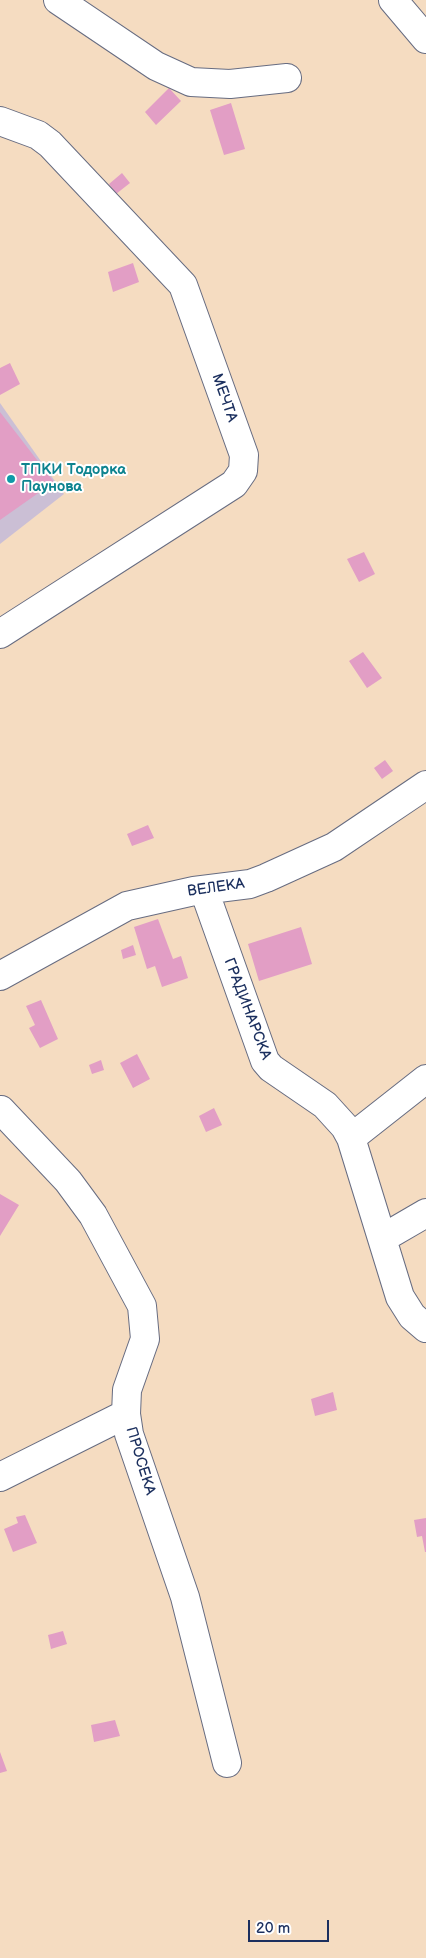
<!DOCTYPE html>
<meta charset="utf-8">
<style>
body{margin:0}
#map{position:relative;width:426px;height:1958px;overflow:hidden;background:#f5dcc1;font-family:"Balsamiq Sans",sans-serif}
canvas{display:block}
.scale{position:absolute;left:248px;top:1920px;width:81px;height:22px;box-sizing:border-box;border:2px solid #1b2f5e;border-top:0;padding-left:6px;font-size:15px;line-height:18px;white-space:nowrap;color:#1b2f5e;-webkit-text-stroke:4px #fff;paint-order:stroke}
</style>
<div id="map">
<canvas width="426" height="1958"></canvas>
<div class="scale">20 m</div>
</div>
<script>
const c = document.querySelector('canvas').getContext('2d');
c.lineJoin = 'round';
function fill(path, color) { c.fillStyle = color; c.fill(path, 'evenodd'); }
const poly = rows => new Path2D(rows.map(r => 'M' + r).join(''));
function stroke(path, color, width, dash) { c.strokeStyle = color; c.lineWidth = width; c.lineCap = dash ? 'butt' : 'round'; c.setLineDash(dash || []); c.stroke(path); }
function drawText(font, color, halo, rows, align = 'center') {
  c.font = font + ' "Balsamiq Sans",sans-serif'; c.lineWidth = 4; c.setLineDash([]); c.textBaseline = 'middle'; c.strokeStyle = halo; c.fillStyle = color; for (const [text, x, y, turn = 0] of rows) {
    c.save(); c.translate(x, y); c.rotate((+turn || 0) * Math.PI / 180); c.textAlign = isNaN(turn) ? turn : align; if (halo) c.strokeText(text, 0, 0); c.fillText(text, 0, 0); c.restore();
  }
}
fill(poly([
 [0,403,64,494,0,544]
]), '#cbbfd5');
fill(poly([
 [169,88,181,101,156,125,145,112],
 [231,103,245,149,224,155,210,110],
 [122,173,130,183,116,194,109,184],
 [133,263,139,282,113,292,108,272],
 [10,363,20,384,0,395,0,368],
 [0,412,54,482,0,520],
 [364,552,375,574,359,582,347,559],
 [363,652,382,678,367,688,349,661],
 [385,760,393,771,382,779,374,768],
 [148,825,154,838,132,846,127,834],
 [158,919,173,959,181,956,188,978,162,987,155,966,147,969,134,927],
 [301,927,312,964,259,981,248,944],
 [133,945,136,955,123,959,121,950],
 [41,1000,58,1039,40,1048,29,1028,35,1025,26,1006],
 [137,1054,150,1079,133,1088,120,1063],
 [101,1060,104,1070,92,1074,89,1065],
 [214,1108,222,1125,206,1132,199,1116],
 [0,1194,19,1205,0,1236],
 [333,1392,337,1410,315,1416,311,1399],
 [25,1515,37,1543,13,1552,4,1529,18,1523,16,1517],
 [426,1518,426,1552,425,1552,422,1536,417,1537,414,1520],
 [63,1631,67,1644,51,1649,48,1635],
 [115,1720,120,1736,94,1742,91,1725],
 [0,1752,7,1771,0,1773]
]), '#e29ec5');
const minor = poly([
 [58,0,156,66,191,82,230,84,287,78],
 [393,0,426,39],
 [0,121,38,135,50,144,183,285,244,455,243,471,234,484,0,634],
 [204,890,265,1061,271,1068,325,1105,345,1127,351,1138,400,1297,412,1316,426,1328],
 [0,976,127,906,194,891,250,884,266,878,334,847,426,785],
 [1,1110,68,1181,93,1215,142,1306,145,1339,127,1390,126,1414,129,1434,185,1597,227,1763],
 [351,1138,426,1079],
 [383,1238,426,1213],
 [0,1477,126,1414]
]);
stroke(minor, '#676c81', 30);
stroke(minor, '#fff', 28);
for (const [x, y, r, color] of [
 [11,479,5,"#0f9aa8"]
]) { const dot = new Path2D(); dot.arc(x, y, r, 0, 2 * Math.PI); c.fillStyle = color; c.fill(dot); stroke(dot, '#fff', 2); }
drawText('15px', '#1b2f5e', '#fff', [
 ["МЕЧТА",224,398,71],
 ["ВЕЛЕКА",216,888,-8],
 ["ГРАДИНАРСКА",247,1009,69],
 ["ПРОСЕКА",140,1461,73]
]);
drawText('bold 15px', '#0d838f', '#fff', [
 ["ТПКИ Тодорка",21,470],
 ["Паунова",21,487]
], 'left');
</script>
